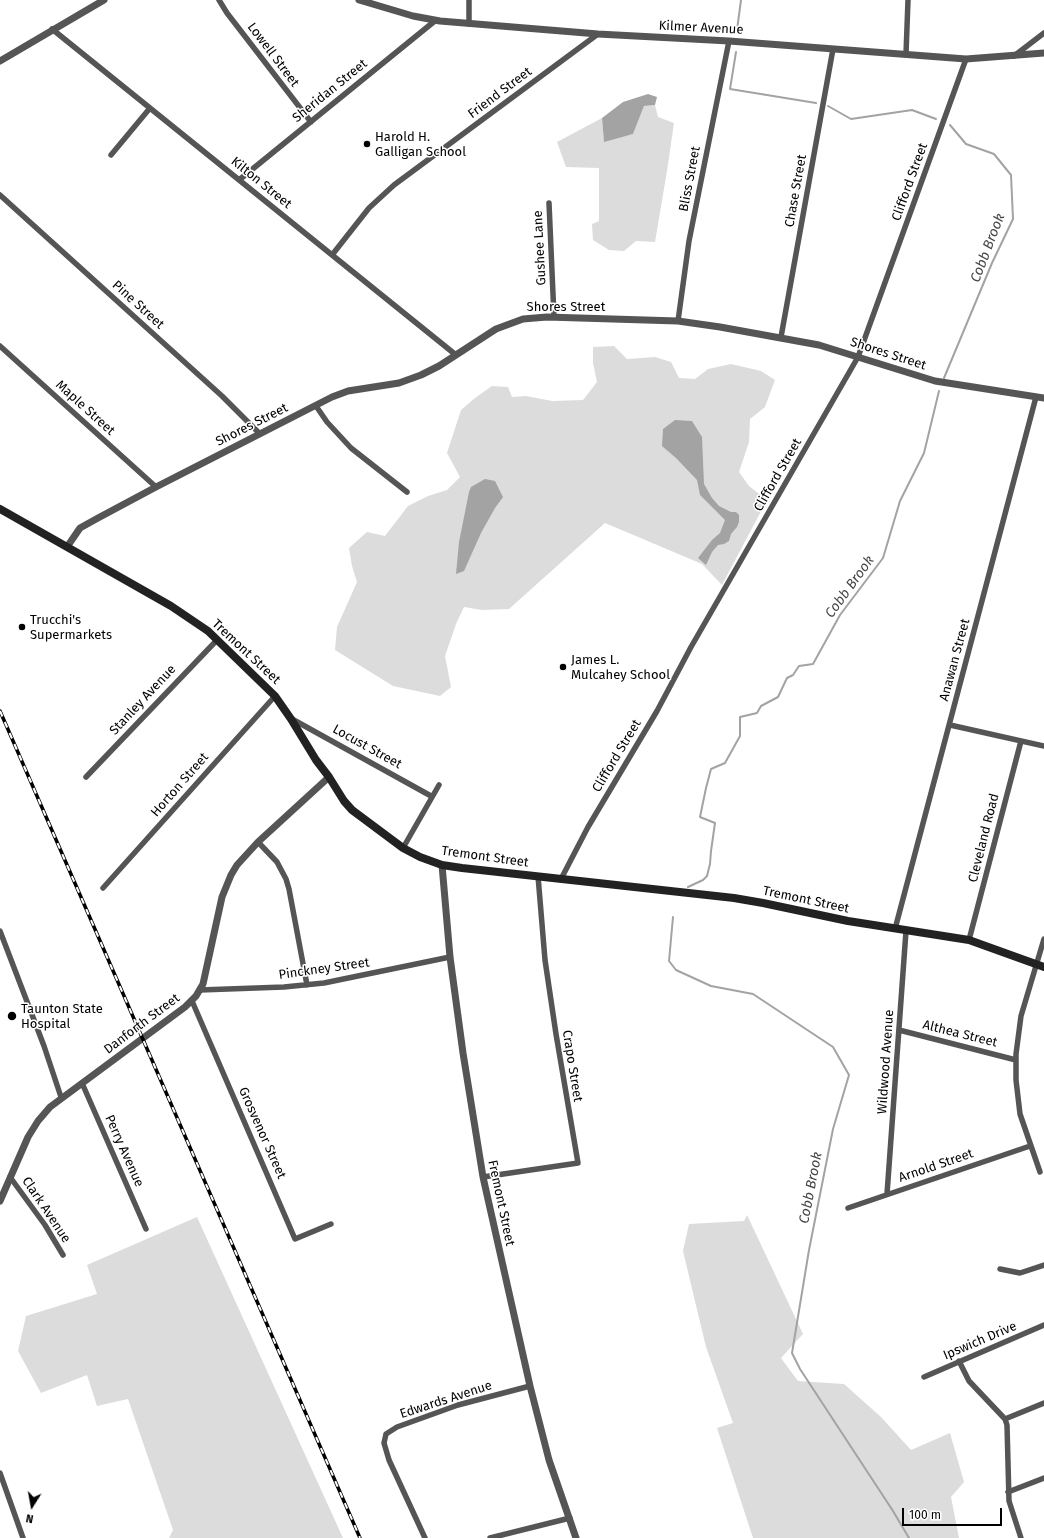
<!DOCTYPE html>
<style>
body{margin:0}
#map{position:relative;width:1044px;height:1538px;overflow:hidden;background:#fff;font-family:"Fira Sans",sans-serif}
canvas{display:block}
.north{position:absolute;left:12px;top:1486px;width:40px;height:40px;-webkit-text-stroke:3px #fff;paint-order:stroke;rotate:191deg;font-size:11px;font-weight:700;line-height:16px;text-align:center;color:#000}
.north::after{content:'';display:block;margin:auto;width:14px;height:18px;background:#000;clip-path:polygon(50% 0,100% 100%,50% 72%,0 100%)}
.scale{position:absolute;left:902px;top:1508px;width:100px;height:18px;box-sizing:border-box;border:2px solid #000;border-top:0;padding-left:5px;font-size:12px;line-height:14px;white-space:nowrap;color:#000;-webkit-text-stroke:3px #fff;paint-order:stroke}
</style>
<div id="map">
<canvas width="1044" height="1538"></canvas>
<div class="north">N</div>
<div class="scale">100 m</div>
</div>
<script>
const c = document.querySelector('canvas').getContext('2d');
c.lineJoin = 'round';
function fill(path, color) { c.fillStyle = color; c.fill(path, 'evenodd'); }
const poly = rows => new Path2D(rows.map(r => 'M' + r).join(''));
function stroke(path, color, width, dash) { c.strokeStyle = color; c.lineWidth = width; c.lineCap = dash ? 'butt' : 'round'; c.setLineDash(dash || []); c.stroke(path); }
function drawText(font, color, halo, rows, align = 'center') {
  c.font = font + ' "Fira Sans",sans-serif'; c.lineWidth = 3; c.setLineDash([]); c.textBaseline = 'middle'; c.strokeStyle = halo; c.fillStyle = color; for (const [text, x, y, turn = 0] of rows) {
    c.save(); c.translate(x, y); c.rotate((+turn || 0) * Math.PI / 180); c.textAlign = isNaN(turn) ? turn : align; if (halo) c.strokeText(text, 0, 0); c.fillText(text, 0, 0); c.restore();
  }
}
fill(poly([
 [655,105,658,117,674,123,667,171,655,242,636,241,624,251,609,250,593,240,592,224,599,221,599,168,566,167,557,142,602,118,604,141,633,134,644,106],
 [614,346,627,359,655,357,671,362,679,378,695,379,708,369,731,364,761,371,775,380,765,407,750,419,749,442,739,472,749,486,767,500,722,585,702,564,605,523,509,609,482,610,464,607,456,624,445,656,451,687,440,696,393,686,335,650,337,627,357,582,352,566,349,548,367,532,385,536,408,506,428,496,447,490,460,477,447,453,461,410,475,398,492,386,508,387,512,397,526,396,552,401,583,400,597,382,593,363,593,347],
 [747,1215,803,1334,781,1358,798,1381,844,1384,881,1417,911,1450,950,1433,964,1482,951,1497,959,1538,753,1538,717,1428,733,1423,706,1347,683,1251,689,1224,744,1221],
 [197,1217,343,1538,169,1538,173,1530,128,1399,97,1406,87,1375,41,1393,18,1351,26,1316,97,1294,87,1265]
]), '#dcdcdc');
fill(poly([
 [648,94,657,97,655,105,644,106,633,134,604,142,602,118,623,102],
 [675,420,692,421,702,437,704,484,712,498,719,506,731,512,736,512,739,515,739,522,737,527,731,534,729,541,724,544,718,545,712,552,706,565,698,558,712,540,720,533,725,520,700,495,697,480,676,458,662,446,663,429],
 [485,479,495,481,503,497,495,508,481,533,464,571,456,574,459,542,469,492,471,487]
]), '#a3a3a3');
stroke(poly([
 [737,30,741,0],
 [736,52,730,89,816,103],
 [828,106,851,119,912,110,936,119],
 [944,378,992,263,1013,219,1011,175,994,154,966,144,950,125],
 [688,887,703,880,707,876,710,864,711,851,715,823,700,817,706,788,711,769,725,763,740,736,740,717,757,713,761,706,778,697,787,678,793,675,799,666,813,664,840,615,883,558,900,501,924,453,939,391],
 [673,917,669,961,676,970,711,986,753,994,833,1047,849,1075,833,1129,809,1250,792,1353,800,1369,893,1511,909,1538]
]), '#a3a3a3', 2);
stroke(poly([
 [219,0,227,13,311,122],
 [469,24,469,0],
 [52,29,456,355],
 [906,54,908,0],
 [1014,56,1044,33],
 [111,155,150,108],
 [239,180,436,20],
 [0,195,222,396,260,434],
 [549,203,554,317],
 [332,255,369,208,394,185,598,34],
 [678,321,689,241,729,41],
 [781,337,833,49],
 [0,346,156,487],
 [316,406,327,422,351,448,407,492],
 [292,719,431,796],
 [950,725,1044,746],
 [86,777,217,640],
 [258,842,277,862,286,879,289,889,307,985],
 [403,848,439,785],
 [561,879,588,827,657,711,691,647,858,357,966,59],
 [103,888,275,696],
 [895,929,1036,397],
 [0,931,44,1046,61,1097],
 [969,940,1021,741],
 [200,990,284,987,324,983,450,957],
 [192,1001,295,1239,331,1224],
 [899,1030,1016,1060],
 [82,1083,146,1229],
 [1040,1172,1020,1114,1016,1080,1016,1054,1021,1016,1044,939],
 [10,1177,45,1225,63,1255],
 [483,1177,578,1163,556,1034,545,960,538,876],
 [887,1194,906,931],
 [848,1208,1030,1146],
 [1000,1269,1020,1273,1044,1265],
 [959,1361,969,1381,1005,1419,1007,1425,1009,1501,1021,1538],
 [924,1377,1044,1325],
 [1005,1419,1044,1403],
 [0,1473,23,1538],
 [1008,1492,1044,1478],
 [425,1538,389,1460,384,1443,386,1434,397,1427,458,1405,530,1386],
 [490,1538,570,1518]
]), '#555', 5.5);
stroke(poly([
 [359,0,413,16,440,21,598,34,729,41,966,59,1044,53],
 [0,61,104,0],
 [67,547,80,528,98,518,156,487,332,397,348,391,399,383,421,375,439,366,496,329,523,319,547,317,678,321,720,327,819,345,935,381,1044,398],
 [442,865,450,957,463,1053,483,1177,530,1386,549,1460,576,1538],
 [0,1201,28,1137,38,1121,50,1107,185,1007,196,996,203,984,222,897,231,875,237,865,258,842,329,777]
]), '#555', 7);
stroke(poly([
 [0,509,171,606,208,631,275,696,291,719,316,760,329,777,344,801,352,810,403,848,420,857,442,865,462,868,734,898,763,903,848,921,969,940,1044,967]
]), '#222', 8);
const rail = poly([
 [0,711,360,1538]
]);
stroke(rail, '#000', 3.5);
stroke(rail, '#fff', 2, [6]);
for (const [x, y, r, color] of [
 [367,144,4,"#000"],
 [22,627,4,"#000"],
 [563,667,4,"#000"],
 [12,1016,5,"#000"]
]) { const dot = new Path2D(); dot.arc(x, y, r, 0, 2 * Math.PI); c.fillStyle = color; c.fill(dot); stroke(dot, '#fff', 1.5); }
drawText('13px', '#000', '#fff', [
 ["Kilmer Avenue",701,28,3],
 ["Lowell Street",273,55,53],
 ["Sheridan Street",330,91,-39],
 ["Friend Street",500,93,-37],
 ["Bliss Street",690,179,-79],
 ["Clifford Street",910,182,-70],
 ["Kilton Street",261,183,39],
 ["Chase Street",796,191,-80],
 ["Gushee Lane",540,248,-93],
 ["Pine Street",138,305,42],
 ["Shores Street",566,307],
 ["Shores Street",888,354,18],
 ["Maple Street",85,408,42],
 ["Shores Street",252,425,-27],
 ["Clifford Street",778,475,-60],
 ["Tremont Street",246,652,43],
 ["Anawan Street",955,660,-75],
 ["Stanley Avenue",143,700,-47],
 ["Locust Street",367,747,29],
 ["Clifford Street",617,756,-59],
 ["Horton Street",180,785,-49],
 ["Cleveland Road",984,838,-76],
 ["Tremont Street",485,857,8],
 ["Tremont Street",806,900,12],
 ["Pinckney Street",324,969,-8],
 ["Danforth Street",142,1024,-37],
 ["Althea Street",960,1034,14],
 ["Wildwood Avenue",886,1062,-86],
 ["Crapo Street",572,1066,81],
 ["Grosvenor Street",262,1133,66],
 ["Perry Avenue",124,1151,66],
 ["Arnold Street",936,1166,-19],
 ["Fremont Street",501,1203,78],
 ["Clark Avenue",46,1210,56],
 ["Ipswich Drive",980,1341,-23],
 ["Edwards Avenue",446,1400,-18]
]);
drawText('13px', '#000', '#fff', [
 ["Harold H.",375,137],
 ["Galligan School",375,152],
 ["Trucchi's",30,620],
 ["Supermarkets",30,635],
 ["James L.",571,660],
 ["Mulcahey School",571,675],
 ["Taunton State",21,1009],
 ["Hospital",21,1024]
], 'left');
drawText('italic 14px', '#444', '#fff', [
 ["Cobb Brook",988,248,-69],
 ["Cobb Brook",850,587,-54],
 ["Cobb Brook",811,1188,-79]
]);
</script>
